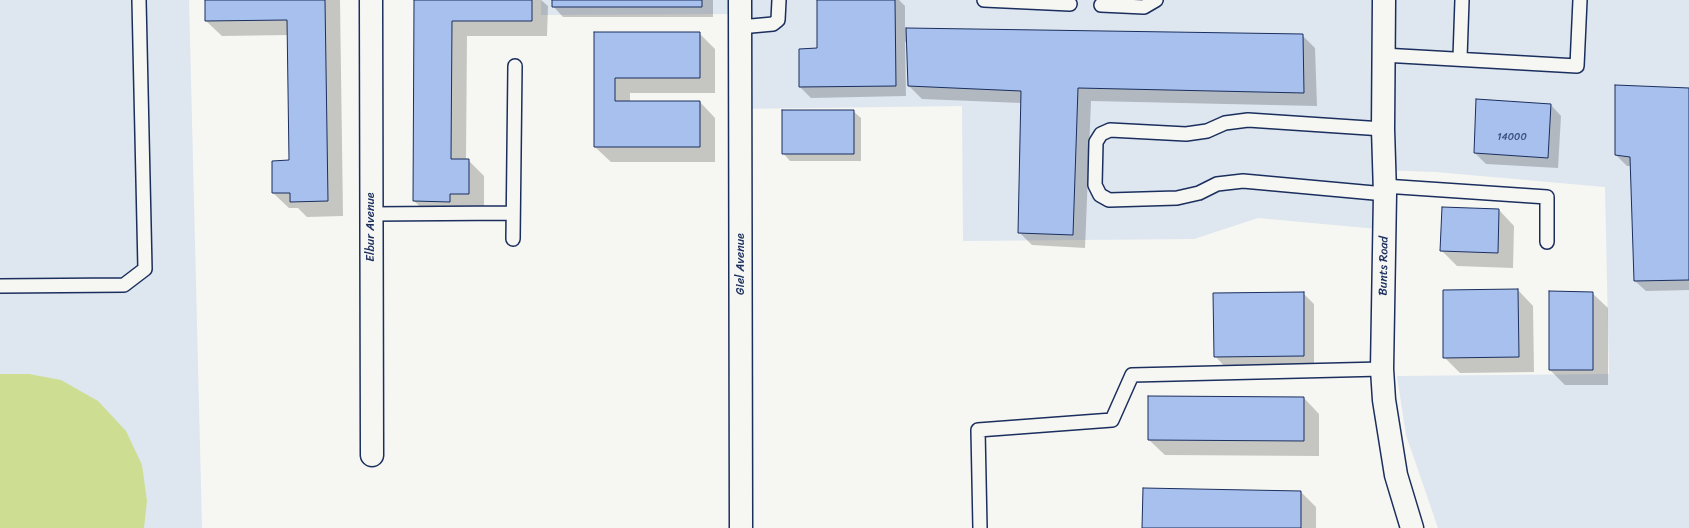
<!DOCTYPE html>
<style>
body{margin:0}
canvas{display:block;background:#f6f6f2}
</style>
<canvas width="1689" height="528"></canvas>
<script>
const c = document.querySelector('canvas').getContext('2d');
c.lineJoin = 'round';
function fill(path, color) { c.fillStyle = color; c.fill(path, 'evenodd'); }
const poly = rows => new Path2D(rows.map(r => 'M' + r).join(''));
function stroke(path, color, width, dash) { c.strokeStyle = color; c.lineWidth = width; c.lineCap = dash ? 'butt' : 'round'; c.setLineDash(dash || []); c.stroke(path); }
function drawText(font, color, halo, rows, align = 'center') {
  c.font = font + ' Sriracha,sans-serif'; c.lineWidth = 4; c.setLineDash([]); c.textBaseline = 'middle'; c.strokeStyle = halo; c.fillStyle = color; for (const [text, x, y, turn = 0] of rows) {
    c.save(); c.translate(x, y); c.rotate((+turn || 0) * Math.PI / 180); c.textAlign = isNaN(turn) ? turn : align; if (halo) c.strokeText(text, 0, 0); c.fillText(text, 0, 0); c.restore();
  }
}
fill(poly([
 [0,0,189,0,202,528,0,528],
 [541,0,1689,0,1689,528,1438,528,1406,435,1397,376,1609,374,1605,187,1436,172,1379,170,1378,229,1258,218,1194,239,963,241,962,106,733,109,730,14,541,15]
]), '#dee6f0');
fill(poly([
 [0,374,29,374,61,380,98,401,126,431,142,465,147,501,144,528,0,528]
]), '#cdde92');
fill(poly([
 [206,0,340,0,343,216,307,217,298,208,289,208,273,193,290,161,289,35,222,36,206,21],
 [415,0,541,0,548,6,547,36,467,36,466,160,468,160,484,176,484,209,430,216,414,201],
 [553,0,713,0,713,17,563,17,553,6],
 [818,0,899,0,905,6,905,29,1302,35,1315,48,1317,106,1091,101,1085,248,1032,245,1019,232,1022,103,922,99,909,86,907,42,905,42,906,96,811,98,800,87,800,50,818,49],
 [595,33,699,33,715,49,715,93,630,93,630,102,700,102,715,118,715,162,611,162,595,147],
 [1689,89,1689,290,1646,291,1635,281,1632,166,1627,166,1616,155],
 [1551,105,1561,116,1558,168,1486,164,1475,153],
 [853,111,861,118,861,161,790,161,783,153],
 [1443,208,1499,210,1514,226,1513,268,1457,266,1441,250],
 [1518,290,1533,306,1534,372,1460,373,1444,357],
 [1303,293,1314,304,1314,367,1225,367,1215,356],
 [1592,293,1608,308,1608,385,1565,385,1550,370],
 [1304,398,1319,414,1319,456,1165,455,1149,440],
 [1301,492,1316,507,1316,528,1143,528]
]), '#0003');
const building = poly([
 [205,0,325,0,328,201,290,202,290,193,272,193,272,161,289,160,287,20,205,21,205,0],
 [414,0,532,0,532,21,452,21,451,159,469,159,469,194,450,194,450,202,413,201,414,0],
 [552,0,702,0,702,7,552,7,552,0],
 [817,0,895,0,896,86,799,87,799,49,817,48,817,0],
 [906,28,1303,34,1304,93,1078,88,1073,235,1018,233,1021,91,908,86,906,28],
 [594,32,700,32,700,78,615,78,615,101,700,101,700,147,594,147,594,32],
 [1615,85,1689,88,1689,280,1634,281,1630,157,1615,155,1615,85],
 [1476,99,1551,104,1548,158,1474,153,1476,99],
 [782,110,854,110,854,154,782,154,782,110],
 [1442,207,1499,209,1498,253,1440,251,1442,207],
 [1518,289,1519,357,1443,358,1443,290,1518,289],
 [1549,291,1593,292,1593,370,1549,370,1549,291],
 [1304,292,1304,356,1214,357,1213,293,1304,292],
 [1148,396,1304,397,1304,441,1148,440,1148,396],
 [1143,488,1301,491,1301,528,1142,528,1143,488]
]);
fill(building, '#a7c0ed');
stroke(building, '#1b2f5e', 1);
const lane = poly([
 [984,0,1070,4],
 [1101,5,1144,7,1156,0],
 [740,27,773,24,778,20,779,0],
 [1383,55,1577,66,1580,0],
 [1460,58,1462,0],
 [1383,129,1248,120,1225,123,1207,131,1186,134,1110,130,1101,134,1096,142,1095,185,1100,195,1109,200,1177,198,1199,193,1217,184,1243,181,1385,194],
 [1384,186,1547,197,1547,242],
 [371,214,513,213],
 [513,239,515,66],
 [0,286,124,285,145,269,139,0],
 [980,528,978,430,1112,420,1132,375,1382,369]
]);
const street = poly([
 [371,0,372,455],
 [740,0,741,528]
]);
const secondary = poly([
 [1384,0,1383,129,1385,194,1382,369,1384,400,1396,475,1412,528]
]);
stroke(lane, '#1b2f5e', 16);
stroke(street, '#1b2f5e', 25);
stroke(secondary, '#1b2f5e', 25);
stroke(lane, '#f6f6f2', 13);
stroke(street, '#f6f6f2', 22);
stroke(secondary, '#f6f6f2', 22);
drawText('10px', '#3e5382', null, [
 ["14000",1512,137]
]);
drawText('12px', '#1b2f5e', '#f6f6f2', [
 ["Elbur Avenue",371,227,-90],
 ["Giel Avenue",741,264,-90],
 ["Bunts Road",1384,266,-89]
]);
</script>
